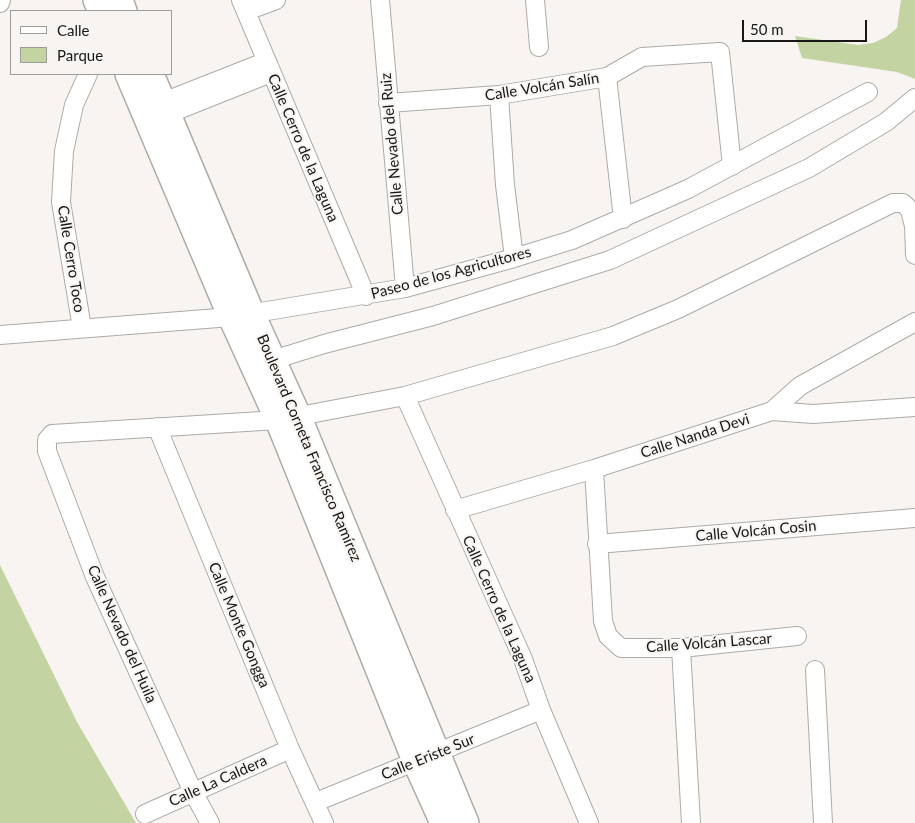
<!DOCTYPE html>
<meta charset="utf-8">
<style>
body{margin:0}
#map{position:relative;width:915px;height:823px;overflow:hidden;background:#f7f4f1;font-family:Lato,sans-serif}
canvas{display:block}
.legend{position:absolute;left:10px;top:10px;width:162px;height:65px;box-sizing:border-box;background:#f7f4f1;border:1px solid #9e9c99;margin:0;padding:6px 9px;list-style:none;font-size:15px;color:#181716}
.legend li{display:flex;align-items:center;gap:10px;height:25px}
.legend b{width:25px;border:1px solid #9e9c99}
.scale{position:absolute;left:742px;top:20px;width:125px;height:22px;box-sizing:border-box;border:2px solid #181716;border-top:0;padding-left:6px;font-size:15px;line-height:18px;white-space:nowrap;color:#181716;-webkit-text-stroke:4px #f7f4f1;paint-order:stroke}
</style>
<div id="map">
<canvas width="915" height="823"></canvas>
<ul class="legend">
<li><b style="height:6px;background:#fff"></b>Calle</li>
<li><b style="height:14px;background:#c4d3a2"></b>Parque</li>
</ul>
<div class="scale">50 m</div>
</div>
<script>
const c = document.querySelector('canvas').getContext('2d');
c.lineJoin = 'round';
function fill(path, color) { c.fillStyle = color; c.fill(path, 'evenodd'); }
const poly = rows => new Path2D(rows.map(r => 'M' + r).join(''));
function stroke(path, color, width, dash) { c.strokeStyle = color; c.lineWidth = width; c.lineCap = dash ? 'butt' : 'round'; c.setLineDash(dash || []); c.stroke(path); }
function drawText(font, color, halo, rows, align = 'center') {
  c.font = font + ' Lato,sans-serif'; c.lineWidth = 4; c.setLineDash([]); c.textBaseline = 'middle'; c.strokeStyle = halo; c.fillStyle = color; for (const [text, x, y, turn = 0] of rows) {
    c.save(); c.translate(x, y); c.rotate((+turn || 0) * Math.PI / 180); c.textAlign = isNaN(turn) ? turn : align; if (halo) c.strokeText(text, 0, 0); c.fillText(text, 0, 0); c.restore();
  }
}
fill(poly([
 [901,0,915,0,915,79,897,72,802,58,795,36,858,45,873,43,886,37,897,28],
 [0,565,77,722,136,823,0,823]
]), '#c4d3a2');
const street = poly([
 [241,0,366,296],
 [380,0,405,288],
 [535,0,539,47],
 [0,3,1,0],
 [246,11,276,0],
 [607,77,623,219],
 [499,95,505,185,514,258],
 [388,103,499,95,607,77,642,57,720,52,732,166],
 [153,106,267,61],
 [158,118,271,73],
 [82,328,61,202,64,151,74,105,88,74],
 [0,335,231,317,405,288,514,258,572,240,688,189,868,92],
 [263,363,324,344,433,316,610,260,809,168,886,122,915,98],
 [405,396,523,659,541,710,589,823],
 [772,411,813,414,915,407],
 [157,427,290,749,324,823],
 [594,469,603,621,608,636,621,648,681,648,797,636],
 [455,510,594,469,772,411,800,386,915,322],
 [597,544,915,518],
 [681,648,691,823],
 [815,670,823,823],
 [316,802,541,710],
 [145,814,290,749],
 [210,823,193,792,95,577,47,451,47,440,52,434,278,420,405,396,613,336,678,309,893,203,903,203,910,210,914,226,915,255]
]);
const secondary = poly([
 [96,0,101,11],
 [120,0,124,11],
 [128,74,231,317,278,420,416,763,443,823],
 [151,74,252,314,299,418,466,823]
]);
stroke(street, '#adaba8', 20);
stroke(secondary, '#adaba8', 28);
stroke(street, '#fff', 18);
stroke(secondary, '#fff', 25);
drawText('15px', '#181716', '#f7f4f1', [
 ["Calle Volcán Salín",542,87,-9],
 ["Calle Nevado del Ruiz",392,144,-95],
 ["Calle Cerro de la Laguna",303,148,67],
 ["Calle Cerro Toco",71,259,81],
 ["Paseo de los Agricultores",451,273,-15],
 ["Calle Nanda Devi",695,436,-18],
 ["Boulevard Corneta Francisco Ramírez",309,448,67],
 ["Calle Volcán Cosin",756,531,-5],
 ["Calle Cerro de la Laguna",499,609,66],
 ["Calle Monte Gongga",239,625,67],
 ["Calle Nevado del Huila",122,634,66],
 ["Calle Volcán Lascar",709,643,-4],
 ["Calle Eriste Sur",428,757,-22],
 ["Calle La Caldera",218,781,-24]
]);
</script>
